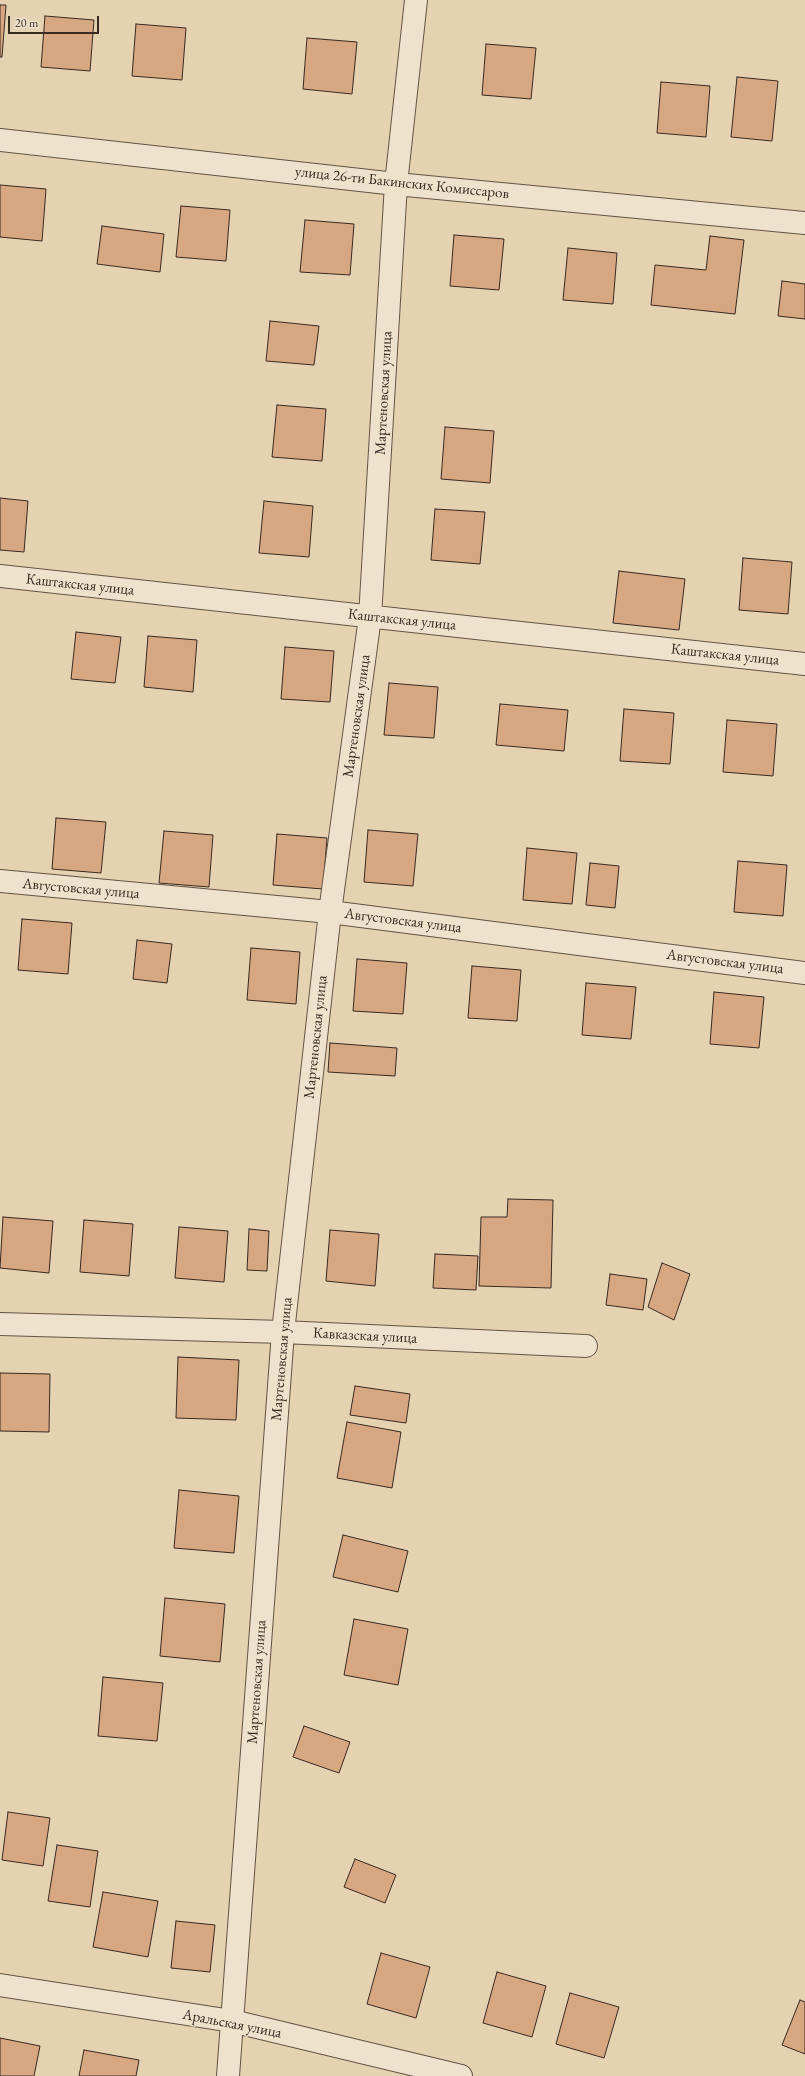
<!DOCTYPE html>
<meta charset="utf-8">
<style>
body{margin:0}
#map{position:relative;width:805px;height:2076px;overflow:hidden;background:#e5d2b1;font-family:"EB Garamond",serif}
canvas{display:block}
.scale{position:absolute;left:8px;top:16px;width:91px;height:18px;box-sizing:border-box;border:2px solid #382921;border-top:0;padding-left:5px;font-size:12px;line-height:14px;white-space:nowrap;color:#382921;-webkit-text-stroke:3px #eee2cc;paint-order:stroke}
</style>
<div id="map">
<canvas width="805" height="2076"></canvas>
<div class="scale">20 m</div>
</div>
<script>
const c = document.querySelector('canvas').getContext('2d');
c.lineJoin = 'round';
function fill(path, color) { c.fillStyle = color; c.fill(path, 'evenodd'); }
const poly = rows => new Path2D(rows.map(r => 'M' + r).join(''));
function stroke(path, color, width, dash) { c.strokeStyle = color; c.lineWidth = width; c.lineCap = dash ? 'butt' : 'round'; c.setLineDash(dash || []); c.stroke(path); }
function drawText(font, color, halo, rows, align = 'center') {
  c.font = font + ' "EB Garamond",serif'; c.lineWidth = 3; c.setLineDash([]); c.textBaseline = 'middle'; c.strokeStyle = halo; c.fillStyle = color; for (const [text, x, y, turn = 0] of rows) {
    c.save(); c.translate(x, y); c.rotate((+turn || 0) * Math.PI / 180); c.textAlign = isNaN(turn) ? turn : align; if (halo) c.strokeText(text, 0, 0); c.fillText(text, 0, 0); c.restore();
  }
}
const building = poly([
 [0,5,6,5,2,57,0,57,0,5],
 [45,16,94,20,90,71,41,67,45,16],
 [136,24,186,28,182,80,132,76,136,24],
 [307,38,357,42,352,94,303,89,307,38],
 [486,44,536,48,531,99,482,95,486,44],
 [737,77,778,81,772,141,731,137,737,77],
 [661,82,710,86,706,137,657,133,661,82],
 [0,185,46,189,42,241,0,237,0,185],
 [181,206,230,210,226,261,176,257,181,206],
 [305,220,354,224,350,275,300,272,305,220],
 [102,226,164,234,160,272,97,264,102,226],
 [454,235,504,239,499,290,450,286,454,235],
 [710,236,744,240,735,314,651,305,655,265,706,270,710,236],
 [568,248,617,253,613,304,563,300,568,248],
 [782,281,805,284,805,319,778,316,782,281],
 [270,321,319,326,314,365,266,361,270,321],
 [277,405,326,409,322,461,272,457,277,405],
 [445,427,494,431,490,483,441,479,445,427],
 [0,498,28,501,24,552,0,550,0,498],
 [264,501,313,506,309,557,259,553,264,501],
 [435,509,485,512,480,564,431,560,435,509],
 [743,558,792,562,788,614,739,610,743,558],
 [619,571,685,579,679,630,613,623,619,571],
 [76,632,121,637,115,683,71,679,76,632],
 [148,636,197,640,193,692,144,687,148,636],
 [285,647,334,651,330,702,281,699,285,647],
 [389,683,438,687,434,738,384,735,389,683],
 [500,704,568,710,564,751,496,745,500,704],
 [624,709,674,713,670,764,620,761,624,709],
 [727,720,777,724,773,776,723,772,727,720],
 [56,818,106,822,101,873,52,869,56,818],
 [368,830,418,834,413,886,364,882,368,830],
 [164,831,213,835,209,887,159,883,164,831],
 [277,834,327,838,323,889,273,885,277,834],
 [527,848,577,853,572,904,523,900,527,848],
 [738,861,787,865,783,916,734,912,738,861],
 [590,863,619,866,615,908,586,905,590,863],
 [22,919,72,923,68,974,18,970,22,919],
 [137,940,172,944,167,983,133,979,137,940],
 [251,948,300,952,296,1004,247,1000,251,948],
 [357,959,407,963,403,1014,353,1011,357,959],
 [472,966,521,970,517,1021,468,1018,472,966],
 [586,983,636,987,631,1039,582,1035,586,983],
 [714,992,764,997,759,1048,710,1044,714,992],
 [330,1043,397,1048,395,1076,328,1072,330,1043],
 [508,1199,553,1200,551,1288,479,1286,481,1217,507,1217,508,1199],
 [3,1217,53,1221,49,1273,0,1268,3,1217],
 [84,1220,133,1224,129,1276,80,1272,84,1220],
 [179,1227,228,1231,224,1282,175,1278,179,1227],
 [249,1229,269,1231,267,1271,247,1270,249,1229],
 [330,1230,379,1234,375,1286,326,1281,330,1230],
 [435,1254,478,1256,476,1290,433,1288,435,1254],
 [662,1263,690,1274,674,1320,648,1307,662,1263],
 [610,1274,647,1279,643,1310,606,1305,610,1274],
 [178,1357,239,1360,236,1420,176,1418,178,1357],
 [0,1373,50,1374,49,1432,0,1431,0,1373],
 [355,1386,410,1394,406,1423,350,1415,355,1386],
 [347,1422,401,1432,392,1488,337,1478,347,1422],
 [179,1490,239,1496,234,1553,174,1548,179,1490],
 [343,1535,408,1551,398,1592,333,1577,343,1535],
 [165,1598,225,1604,220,1662,160,1656,165,1598],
 [354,1619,408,1629,398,1685,344,1675,354,1619],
 [103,1677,163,1683,157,1741,98,1736,103,1677],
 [304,1726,350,1742,339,1773,293,1757,304,1726],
 [8,1812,50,1818,43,1866,2,1860,8,1812],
 [57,1845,98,1851,90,1907,48,1901,57,1845],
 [355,1859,396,1875,385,1903,344,1887,355,1859],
 [103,1892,158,1901,148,1957,93,1947,103,1892],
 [176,1921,215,1925,210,1972,171,1968,176,1921],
 [381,1953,430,1967,416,2018,367,2004,381,1953],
 [497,1972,546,1986,532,2037,483,2023,497,1972],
 [570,1993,619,2007,604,2058,556,2044,570,1993],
 [800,2000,805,2002,805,2054,782,2045,800,2000],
 [0,2038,40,2046,34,2076,0,2076,0,2038],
 [84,2050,139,2060,136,2076,79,2076,84,2050]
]);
fill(building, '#d7a781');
stroke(building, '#382921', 1);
const minor = poly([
 [0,140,396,184,805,223],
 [0,576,805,664],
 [0,881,330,912,805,973],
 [0,1324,283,1332,586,1346],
 [0,1985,232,2021,461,2076],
 [228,2076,283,1332,330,912,370,617,396,184,416,0]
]);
stroke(minor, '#635345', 24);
stroke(minor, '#eee2cc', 22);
drawText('15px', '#382921', '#eee2cc', [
 ["улица 26-ти Бакинских Комиссаров",402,183,6],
 ["Мартеновская улица",384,393,-87],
 ["Каштакская улица",80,585,6],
 ["Каштакская улица",402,620,6],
 ["Каштакская улица",725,655,6],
 ["Мартеновская улица",357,716,-82],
 ["Августовская улица",81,889,5],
 ["Августовская улица",403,921,7],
 ["Августовская улица",725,962,7],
 ["Мартеновская улица",316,1037,-84],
 ["Кавказская улица",365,1336,3],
 ["Мартеновская улица",282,1359,-85],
 ["Мартеновская улица",257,1682,-86],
 ["Аральская улица",232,2024,11]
]);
</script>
